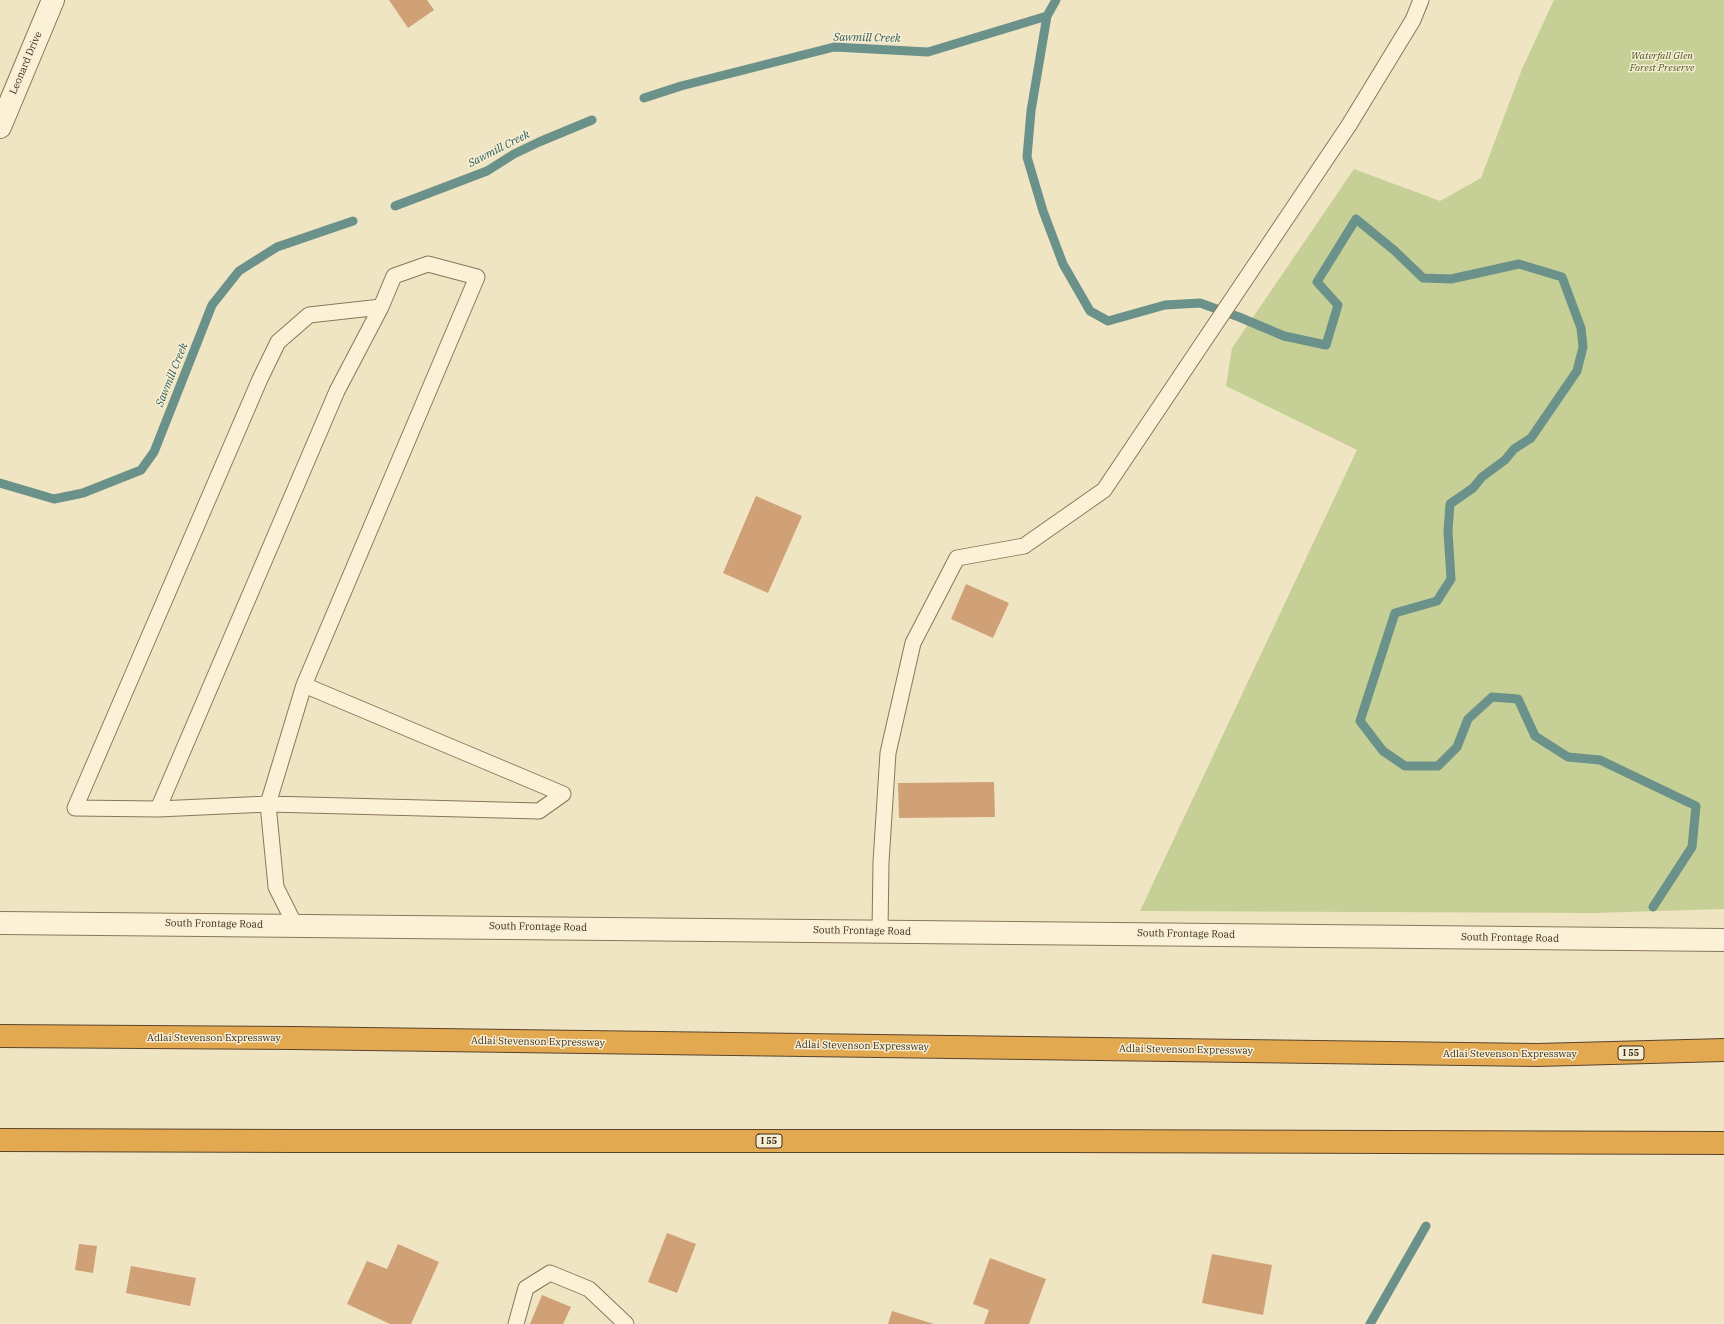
<!DOCTYPE html>
<style>
body{margin:0}
canvas{display:block;background:#f0e5c3}
</style>
<canvas width="1724" height="1324"></canvas>
<script>
const c = document.querySelector('canvas').getContext('2d');
c.lineJoin = 'round';
function fill(path, color) { c.fillStyle = color; c.fill(path, 'evenodd'); }
const poly = rows => new Path2D(rows.map(r => 'M' + r).join(''));
function stroke(path, color, width, dash) { c.strokeStyle = color; c.lineWidth = width; c.lineCap = dash ? 'butt' : 'round'; c.setLineDash(dash || []); c.stroke(path); }
function drawText(font, color, halo, rows, align = 'center') {
  c.font = font + ' "IBM Plex Serif",serif'; c.lineWidth = 3; c.setLineDash([]); c.textBaseline = 'middle'; c.strokeStyle = halo; c.fillStyle = color; for (const [text, x, y, turn = 0] of rows) {
    c.save(); c.translate(x, y); c.rotate((+turn || 0) * Math.PI / 180); c.textAlign = isNaN(turn) ? turn : align; if (halo) c.strokeText(text, 0, 0); c.fillText(text, 0, 0); c.restore();
  }
}
fill(poly([
 [1554,0,1724,0,1724,909,1594,913,1140,911,1357,450,1226,386,1232,348,1354,169,1440,201,1481,178,1522,69]
]), '#c6cf96');
stroke(poly([
 [1056,0,1047,16,1031,111,1027,157,1043,211,1063,264,1090,311,1108,321,1165,305,1200,303,1239,317,1284,336,1326,345,1338,305,1317,282,1356,219,1395,251,1423,278,1451,279,1519,264,1562,277,1581,328,1583,347,1577,371,1531,438,1514,449,1505,460,1482,477,1473,488,1450,504,1448,531,1451,579,1437,601,1395,613,1360,721,1383,751,1405,766,1438,766,1457,747,1468,719,1492,697,1518,699,1535,736,1568,757,1600,760,1696,806,1692,847,1653,907],
 [644,98,681,86,834,47,928,52,1047,16],
 [395,206,487,171,514,154,539,142,592,120],
 [0,483,54,499,83,493,141,470,154,452,212,305,239,271,277,247,353,221],
 [1370,1324,1426,1226]
]), '#6b928a', 9);
fill(poly([
 [389,0,427,0,434,10,408,28],
 [756,496,802,516,768,593,723,573],
 [966,584,1009,603,993,638,951,619],
 [994,782,995,817,899,818,898,783],
 [667,1233,696,1244,677,1293,648,1282],
 [79,1244,97,1246,93,1273,75,1270],
 [398,1244,439,1262,411,1324,390,1324,347,1304,367,1261,387,1269],
 [1212,1254,1272,1265,1263,1315,1202,1303],
 [990,1258,1046,1279,1029,1324,984,1324,989,1310,973,1304],
 [131,1266,196,1278,190,1306,126,1293],
 [542,1295,571,1307,563,1324,530,1324],
 [892,1311,934,1324,888,1324]
]), '#d0a077');
const service = poly([
 [158,809,268,804,304,685,477,277,428,264,394,276,381,307,337,391,158,809,75,808,260,379,278,342,309,315,381,307],
 [295,925,276,887,268,804,539,811,563,794,304,685],
 [880,931,881,862,888,753,913,643,957,558,1024,546,1104,490,1349,125,1413,20,1421,0],
 [516,1324,526,1288,550,1273,589,1289,626,1324]
]);
const minor = poly([
 [0,127,53,0],
 [0,923,1724,940]
]);
const motorway = poly([
 [0,1036,293,1038,1537,1055,1724,1050],
 [0,1140,295,1141,1060,1141,1724,1143]
]);
stroke(service, '#8b7659', 17);
stroke(minor, '#8b7659', 24);
stroke(motorway, '#59432d', 24);
stroke(service, '#faf1d6', 15);
stroke(minor, '#faf1d6', 22);
stroke(motorway, '#e3a950', 22);
for (const [x, y, w] of [
 [1631,1053,26],
 [769,1141,26]
]) { const box = new Path2D(); box.roundRect(x - w / 2, y - 7, w, 14, 3); c.fillStyle = '#f7eed3'; c.fill(box); stroke(box, '#3a2d1d', 1); }
drawText('bold 9px', '#3a2d1d', null, [
 ["I 55",1631,1053],
 ["I 55",769,1141]
]);
drawText('italic 10px', '#485823', '#f7eed3', [
 ["Waterfall Glen",1662,56],
 ["Forest Preserve",1662,68]
]);
drawText('10px', '#3a2d1d', '#f7eed3', [
 ["Leonard Drive",26,63,-67],
 ["South Frontage Road",214,924,1],
 ["South Frontage Road",538,927,1],
 ["South Frontage Road",862,931,1],
 ["South Frontage Road",1186,934,1],
 ["South Frontage Road",1510,938,1],
 ["Adlai Stevenson Expressway",214,1038],
 ["Adlai Stevenson Expressway",538,1042,1],
 ["Adlai Stevenson Expressway",862,1046,1],
 ["Adlai Stevenson Expressway",1186,1050,1],
 ["Adlai Stevenson Expressway",1510,1054]
]);
drawText('italic 11px', '#2c5b5a', '#f7eed3', [
 ["Sawmill Creek",867,38,1],
 ["Sawmill Creek",499,149,-27],
 ["Sawmill Creek",172,375,-68]
]);
</script>
